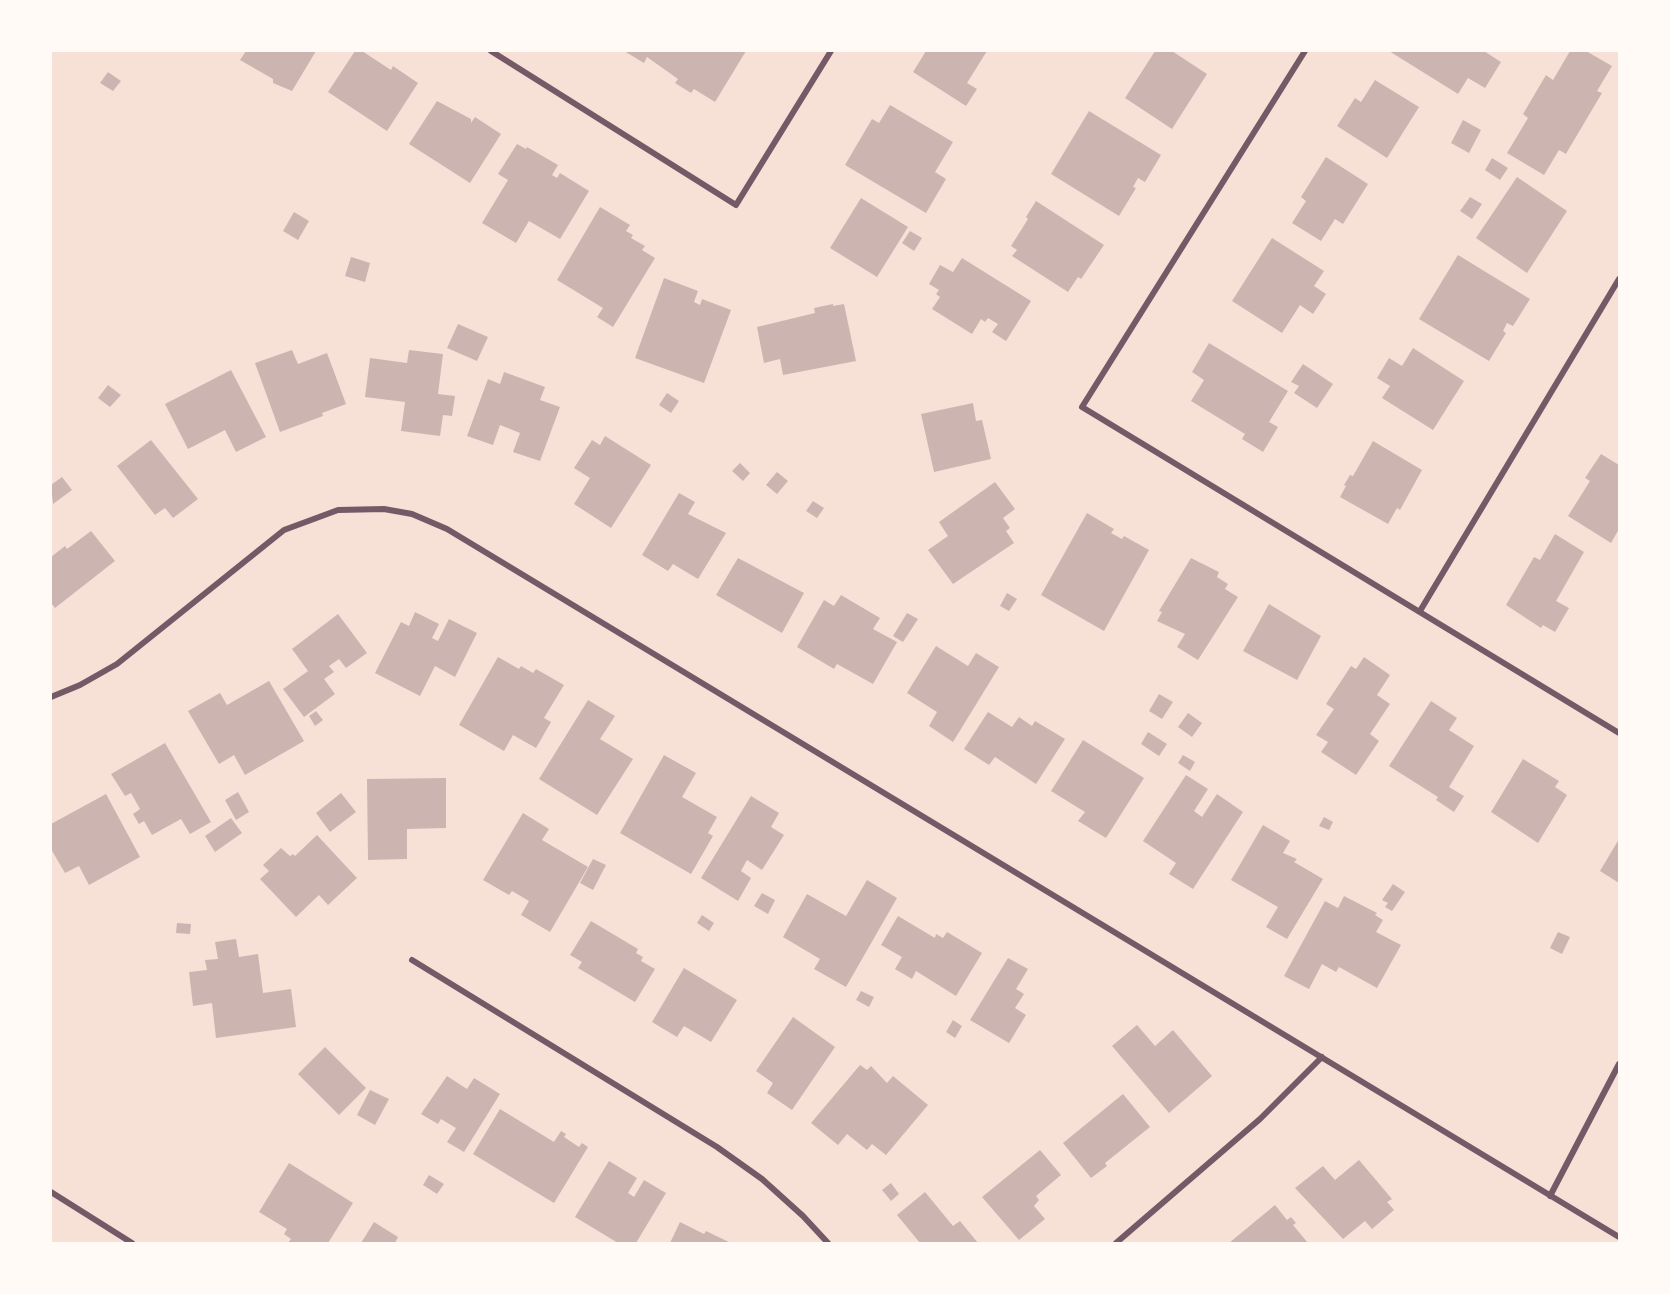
<!DOCTYPE html>
<style>
body{margin:0}
#map{position:relative;width:1670px;height:1294px;overflow:hidden;background:#f7e1d7;font-family:Helvetica,sans-serif}
canvas{display:block}
.frame{position:absolute;inset:0;border:52px solid #fffaf5;pointer-events:none}
</style>
<div id="map">
<canvas width="1670" height="1294"></canvas>
<div class="frame"></div>
</div>
<script>
const c = document.querySelector('canvas').getContext('2d');
c.lineJoin = 'round';
function fill(path, color) { c.fillStyle = color; c.fill(path, 'evenodd'); }
const poly = rows => new Path2D(rows.map(r => 'M' + r).join(''));
function stroke(path, color, width, dash) { c.strokeStyle = color; c.lineWidth = width; c.lineCap = dash ? 'butt' : 'round'; c.setLineDash(dash || []); c.stroke(path); }
fill(poly([
 [246,51,316,51,292,91,273,83,273,79,240,60],
 [355,51,362,51,391,70,393,66,418,83,387,131,328,92],
 [624,51,746,51,715,102,694,89,691,93,675,83,678,79,647,57,644,63],
 [926,51,987,51,967,83,977,89,966,106,913,72],
 [1155,51,1172,51,1207,74,1172,129,1125,98],
 [1389,51,1484,51,1501,62,1485,88,1468,78,1458,94],
 [1570,51,1586,51,1612,66,1597,91,1602,93,1567,152,1566,154,1559,150,1544,175,1507,153,1528,118,1523,114,1546,75,1553,80],
 [108,72,121,81,113,91,100,83],
 [1375,80,1419,107,1387,158,1337,126,1355,98,1361,102],
 [437,101,471,119,471,123,475,117,501,134,470,183,409,144],
 [890,105,953,142,935,172,946,179,926,213,845,165,872,119,879,123],
 [1089,111,1161,155,1145,182,1138,178,1133,187,1136,188,1119,216,1051,174],
 [1463,120,1481,130,1469,153,1451,143],
 [517,144,526,149,527,147,558,165,552,175,557,178,560,173,589,191,560,239,529,221,516,243,482,223,508,180,498,174],
 [1326,157,1368,184,1343,224,1335,219,1321,241,1292,223,1306,201,1301,197],
 [1492,158,1508,168,1500,180,1485,170],
 [1517,177,1567,211,1527,273,1476,238],
 [1470,197,1482,204,1472,219,1460,211],
 [861,198,908,227,877,277,830,248],
 [1036,201,1104,245,1081,279,1078,277,1068,292,1012,256,1017,250,1011,246,1028,219,1026,217],
 [600,207,630,225,626,231,633,235,631,238,645,246,642,250,655,258,613,327,597,317,603,308,557,280],
 [294,212,309,221,298,240,283,231],
 [910,231,922,238,914,251,902,243],
 [1272,238,1324,271,1314,286,1326,294,1313,314,1300,305,1282,333,1232,301],
 [1458,255,1530,299,1513,326,1507,323,1503,331,1506,333,1489,361,1419,319],
 [351,257,370,263,365,282,345,276],
 [962,258,1031,301,1006,341,992,332,998,324,988,318,985,322,981,319,972,334,932,309,940,297,936,294,939,290,929,284,940,265,953,272],
 [664,278,698,291,694,302,700,305,702,299,731,310,704,383,635,358],
 [833,304,833,306,844,304,856,361,783,375,780,359,764,363,757,327,815,313,814,308],
 [458,324,488,337,477,361,447,348],
 [1209,343,1288,391,1269,422,1278,427,1263,452,1242,439,1245,434,1191,401,1204,380,1192,372],
 [1413,348,1464,381,1433,430,1382,398,1390,386,1377,378,1389,358,1402,366],
 [292,350,298,364,327,353,346,404,322,413,323,416,280,432,255,363],
 [409,350,443,354,438,394,455,396,452,416,443,415,440,436,401,431,405,402,365,397,370,358,407,363],
 [1303,364,1333,384,1317,408,1294,393,1299,386,1291,382],
 [231,370,266,437,236,452,225,430,188,449,165,404],
 [504,372,545,387,540,400,560,407,540,461,513,452,520,433,500,425,493,445,467,436,488,379,500,384],
 [108,385,121,395,110,407,98,398],
 [667,393,679,401,671,413,659,405],
 [973,403,976,421,982,420,991,459,934,472,921,414],
 [605,436,651,465,611,528,574,504,590,478,574,468,592,440,600,445],
 [151,440,198,499,173,518,165,508,155,515,117,466],
 [1373,441,1422,470,1400,510,1397,508,1388,524,1340,497,1346,486,1344,485,1350,475,1353,476],
 [1601,454,1619,465,1619,529,1611,543,1568,516,1590,481,1585,478],
 [740,463,750,473,743,481,732,471],
 [777,472,788,481,777,494,766,485],
 [62,477,72,490,53,504,51,485],
 [995,482,1015,509,1003,518,1010,528,1006,531,1014,543,953,584,928,550,948,536,939,522],
 [679,493,695,502,688,514,726,533,698,579,673,564,668,571,642,555],
 [813,501,824,508,817,518,806,511],
 [1087,513,1114,529,1111,533,1122,539,1124,536,1149,550,1104,631,1041,595],
 [91,531,115,561,55,608,51,603,51,557,65,546,67,549],
 [1555,534,1584,552,1556,601,1569,608,1555,632,1543,625,1541,628,1506,605,1534,557,1540,560],
 [738,558,804,593,782,633,716,595],
 [1191,558,1219,572,1217,577,1228,584,1225,589,1238,597,1198,660,1177,647,1185,634,1157,621,1162,612,1159,611],
 [1007,593,1017,599,1009,611,1000,606],
 [841,595,880,618,873,629,897,642,873,684,837,664,834,669,797,647,824,600,834,606],
 [1269,604,1321,636,1297,680,1243,651],
 [415,612,439,624,432,638,438,641,449,619,477,633,455,677,435,666,420,696,375,673,401,622,409,626],
 [907,613,918,619,903,642,893,636],
 [338,614,367,653,346,668,339,659,329,666,334,672,324,679,335,694,304,717,283,689,308,671,292,649],
 [936,646,968,666,976,653,999,667,953,742,929,726,937,712,907,693],
 [498,657,519,669,521,666,533,673,536,669,564,685,544,718,551,722,536,748,513,735,504,751,459,725],
 [1364,657,1390,675,1377,695,1390,704,1370,734,1379,741,1356,775,1321,752,1328,742,1316,735,1334,709,1326,704,1351,666,1356,669],
 [269,681,304,741,245,775,234,755,219,764,188,711,220,693,227,705],
 [1159,694,1173,702,1162,719,1149,711],
 [588,700,615,716,600,739,633,759,597,815,539,779],
 [1431,701,1457,718,1449,730,1474,746,1449,787,1464,796,1454,812,1436,800,1438,797,1389,766],
 [316,711,323,720,315,726,309,716],
 [988,712,1012,727,1019,717,1032,726,1035,721,1065,739,1036,784,995,757,989,765,964,749],
 [1188,713,1202,723,1192,737,1178,727],
 [1148,732,1167,744,1159,756,1141,744],
 [1083,740,1144,778,1106,838,1078,821,1085,812,1051,791],
 [165,743,211,822,190,834,181,819,152,835,144,821,139,824,133,814,140,809,131,793,125,796,111,774],
 [664,755,696,773,682,797,717,817,708,833,713,836,691,874,620,833],
 [1183,755,1195,762,1190,771,1178,763],
 [1523,759,1559,781,1555,787,1567,795,1538,843,1491,812],
 [1186,775,1208,789,1194,811,1202,817,1217,794,1243,812,1193,889,1169,874,1176,863,1143,841],
 [446,778,446,828,407,829,407,859,368,860,367,779],
 [238,792,249,812,236,820,225,800],
 [341,793,356,812,330,832,316,813],
 [106,794,140,857,89,885,79,866,65,873,51,849,51,824],
 [751,796,779,813,771,827,784,835,762,870,747,860,741,871,751,878,738,901,701,878],
 [523,813,549,829,542,840,588,867,550,932,521,915,529,901,512,891,509,895,483,880],
 [1324,817,1333,822,1329,830,1319,826],
 [231,818,242,833,215,852,205,836],
 [1263,825,1290,841,1283,853,1297,859,1294,862,1323,879,1287,939,1266,927,1278,907,1231,880],
 [317,835,357,878,328,905,319,895,296,917,260,879,269,871,263,865,281,848,290,856,293,854,295,856],
 [1619,839,1619,883,1600,871],
 [593,859,606,865,593,890,580,883],
 [867,880,897,898,846,987,814,969,820,959,783,937,807,894,846,916],
 [1393,884,1405,892,1392,911,1385,907,1388,903,1382,900],
 [762,893,775,900,768,914,754,906],
 [1344,896,1377,913,1375,915,1383,920,1376,932,1401,945,1377,988,1339,967,1336,972,1322,964,1309,989,1284,976,1325,901,1338,908],
 [702,915,714,923,709,931,697,923],
 [898,916,935,938,936,934,943,938,947,932,982,953,956,996,916,971,912,979,895,969,902,957,881,945],
 [591,921,638,949,636,953,643,957,641,961,655,969,635,1002,578,968,582,962,570,955],
 [177,923,191,924,190,934,176,933],
 [1558,932,1570,937,1562,954,1550,948],
 [236,939,239,957,258,954,263,993,291,989,296,1027,216,1038,212,1003,193,1006,189,972,207,970,205,960,218,959,215,942],
 [1008,958,1028,969,1016,989,1024,994,1015,1008,1026,1015,1009,1043,970,1020],
 [684,968,737,1000,711,1042,684,1026,677,1037,652,1022],
 [861,991,874,997,869,1007,856,1000],
 [793,1017,835,1047,792,1110,767,1093,773,1083,756,1071],
 [953,1020,962,1026,955,1038,946,1032],
 [1137,1025,1155,1046,1173,1030,1212,1076,1169,1113,1112,1046],
 [325,1047,366,1088,339,1115,298,1074],
 [860,1065,867,1070,871,1066,887,1083,893,1076,928,1105,886,1155,872,1144,867,1150,847,1134,838,1145,811,1123],
 [447,1076,467,1089,474,1078,500,1094,464,1152,447,1142,456,1128,441,1119,438,1124,421,1114],
 [370,1090,389,1099,375,1125,357,1115],
 [1123,1094,1150,1127,1105,1163,1107,1166,1091,1178,1063,1143],
 [500,1109,554,1142,561,1131,566,1134,564,1137,579,1147,582,1143,588,1147,554,1203,473,1154],
 [1040,1150,1061,1175,1036,1196,1039,1200,1034,1206,1045,1219,1019,1240,982,1197],
 [1359,1160,1392,1199,1387,1202,1394,1210,1372,1229,1365,1221,1343,1239,1295,1188,1323,1166,1335,1180],
 [609,1161,637,1178,628,1193,634,1197,644,1180,666,1193,636,1243,618,1243,575,1217],
 [289,1163,353,1203,328,1243,288,1243,291,1239,284,1234,287,1229,259,1212],
 [429,1175,444,1184,437,1194,423,1185],
 [891,1183,899,1194,891,1201,882,1190],
 [925,1192,953,1226,960,1221,978,1243,920,1243,897,1215],
 [1275,1205,1287,1220,1291,1217,1296,1223,1293,1225,1308,1243,1229,1243],
 [374,1222,398,1237,395,1243,361,1243],
 [680,1222,704,1234,706,1231,731,1243,670,1243]
]), '#ccb4b1');
stroke(poly([
 [491,51,736,205,831,51],
 [1305,51,1082,407,1619,733],
 [1420,611,1619,279],
 [51,697,80,685,117,664,284,530,338,510,384,509,412,514,447,529,1619,1237],
 [412,960,717,1147,762,1179,803,1216,828,1243],
 [51,1192,132,1243],
 [1550,1196,1619,1064],
 [1116,1243,1260,1119,1322,1057]
]), '#755966', 6);
</script>
